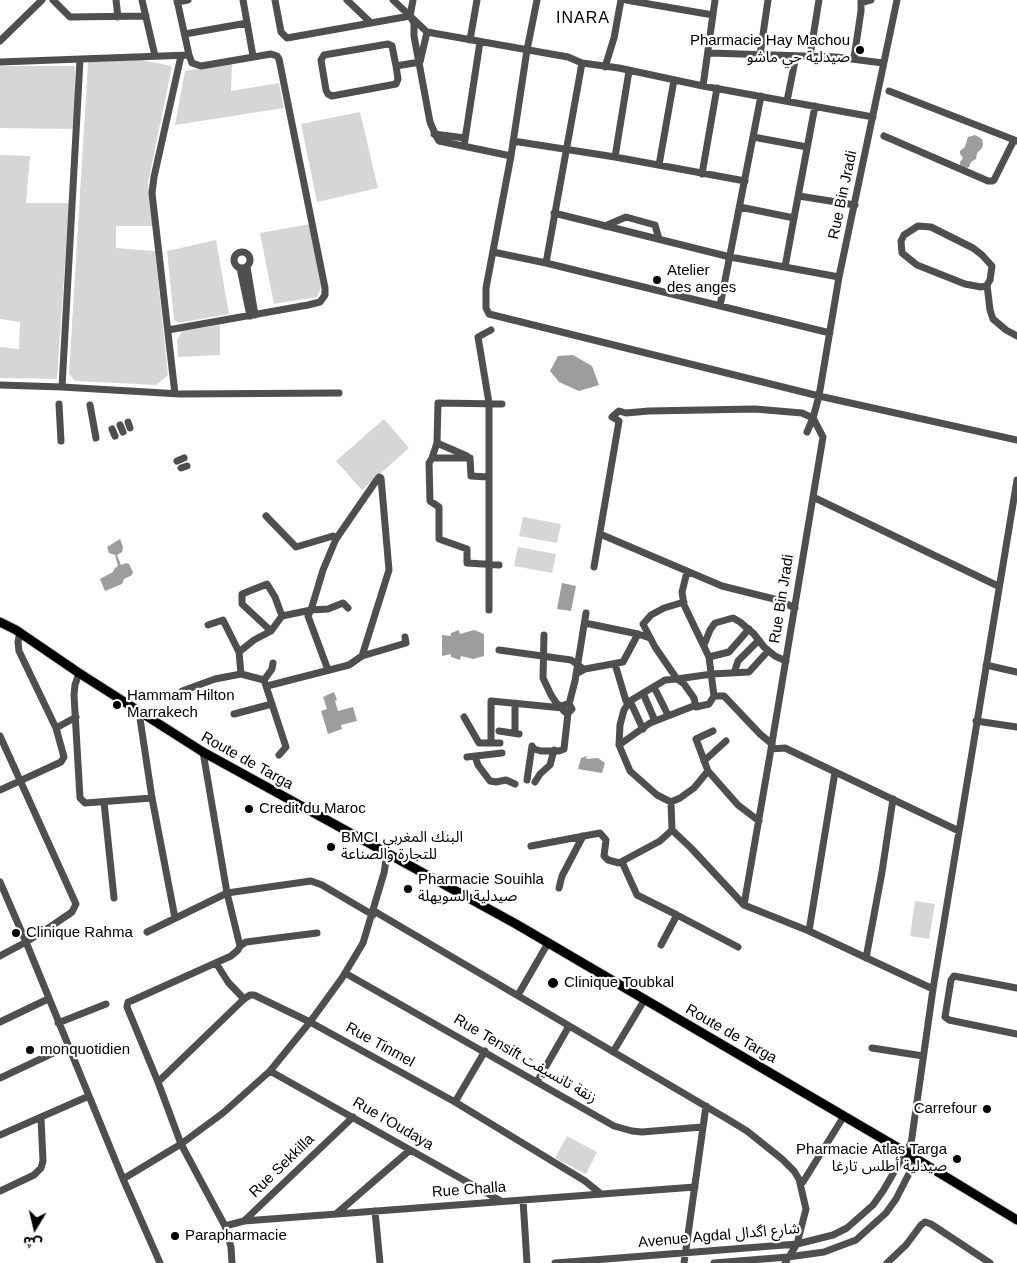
<!DOCTYPE html>
<meta charset="utf-8">
<style>
body{margin:0}
#map{position:relative;width:1017px;height:1263px;overflow:hidden;background:#fff;font-family:Helvetica,"Noto Sans Arabic",sans-serif}
canvas{display:block}
.north{position:absolute;left:10px;top:1203px;width:50px;height:50px;-webkit-text-stroke:4px #fff;paint-order:stroke;rotate:189deg;font-size:14px;font-weight:700;line-height:20px;text-align:center;color:#000}
.north::after{content:'';display:block;margin:auto;width:18px;height:22px;background:#000;clip-path:polygon(50% 0,100% 100%,50% 72%,0 100%)}
</style>
<div id="map">
<canvas width="1017" height="1263"></canvas>
<div class="north">ش</div>
</div>
<script>
const c = document.querySelector('canvas').getContext('2d');
c.lineJoin = 'round';
function fill(path, color) { c.fillStyle = color; c.fill(path, 'evenodd'); }
const poly = rows => new Path2D(rows.map(r => 'M' + r).join(''));
function stroke(path, color, width, dash) { c.strokeStyle = color; c.lineWidth = width; c.lineCap = dash ? 'butt' : 'round'; c.setLineDash(dash || []); c.stroke(path); }
function drawText(font, color, halo, rows, align = 'center') {
  c.font = font + ' Helvetica,"Noto Sans Arabic",sans-serif'; c.lineWidth = 4.5; c.setLineDash([]); c.textBaseline = 'middle'; c.strokeStyle = halo; c.fillStyle = color; for (const [text, x, y, turn = 0] of rows) {
    c.save(); c.translate(x, y); c.rotate((+turn || 0) * Math.PI / 180); c.textAlign = isNaN(turn) ? turn : align; if (halo) c.strokeText(text, 0, 0); c.fillText(text, 0, 0); c.restore();
  }
}
fill(poly([
 [141,60,172,66,148,183,153,226,116,226,116,248,155,251,168,375,156,385,75,381,69,374,88,62],
 [232,63,231,91,279,83,284,108,175,125,185,71],
 [0,66,75,66,75,129,0,128],
 [360,112,378,188,317,202,301,124],
 [0,155,30,156,26,203,69,203,57,379,0,378,0,347,19,349,20,322,0,319],
 [310,224,321,288,317,297,274,304,260,233],
 [216,240,229,314,179,323,174,320,167,251],
 [220,325,220,355,178,357,177,340,182,331],
 [384,419,409,448,362,490,336,461],
 [523,517,561,524,557,543,519,536],
 [518,547,556,554,552,573,514,566],
 [915,901,935,904,929,939,910,936],
 [567,1136,597,1152,586,1174,555,1158]
]), '#d6d6d6');
fill(poly([
 [975,135,982,139,983,144,982,148,977,153,976,159,971,162,969,167,967,168,960,165,960,162,963,158,960,154,960,151,965,147,968,137],
 [573,355,592,366,599,385,579,391,559,382,550,371,558,356],
 [120,539,123,547,122,552,117,555,121,565,126,563,129,564,133,572,132,575,124,579,122,584,105,591,100,579,113,572,115,568,118,566,115,555,109,553,107,547],
 [562,583,576,586,571,611,557,609],
 [459,630,460,634,474,630,484,634,484,656,473,659,461,656,460,660,451,657,451,654,442,656,442,635,451,636,451,633],
 [334,692,337,700,335,701,338,711,353,707,357,721,341,725,342,729,328,734,321,711,327,709,323,697],
 [587,756,586,759,598,758,605,763,602,773,578,769,581,758]
]), '#9d9d9d');
const major = poly([
 [0,622,16,630,79,673,203,752,516,924,895,1146,1017,1220]
]);
stroke(major, '#dbdbdb', 11);
stroke(poly([
 [53,0,70,17,146,16],
 [116,0,118,17],
 [142,0,155,56],
 [177,0,189,55],
 [243,0,253,56],
 [275,0,281,32,287,38,410,16],
 [347,0,370,22],
 [393,0,427,32,420,62,396,66,392,46,388,44,324,55,321,60,326,90,328,94,332,96,396,84,398,79,396,66],
 [413,0,410,16,414,23,414,36,430,122,436,136,439,141,511,156],
 [537,0,527,50,511,156,486,288,486,308,489,314,819,396,1017,440],
 [626,0,713,15],
 [177,2,188,0],
 [861,3,871,0],
 [427,32,568,57,582,63,619,68,703,86,873,117],
 [185,34,247,23],
 [470,40,477,0],
 [0,41,42,0],
 [709,53,836,57,883,63],
 [760,55,768,0],
 [810,56,819,0],
 [854,58,861,11,861,0],
 [0,62,189,55,192,63,201,66,271,54,277,56,279,59,325,288,325,295,320,302,308,305,168,330],
 [605,67,614,38,621,0],
 [703,86,715,0],
 [889,91,1017,141],
 [787,101,796,56],
 [434,134,465,138],
 [884,136,988,181,992,181,994,180,1014,140],
 [753,137,807,147],
 [513,141,615,157,745,181],
 [464,146,480,42],
 [615,157,629,71],
 [659,165,674,80],
 [702,174,717,88],
 [799,196,855,205],
 [740,207,794,218,815,106],
 [554,213,730,257,839,277],
 [605,226,626,217,655,225,659,239],
 [493,252,546,263,830,333],
 '234 260a8 8 0 1 1 16 0a8 8 0 1 1-16 0Z',
 [546,263,582,63],
 [247,267,255,315],
 [785,267,794,218],
 [240,268,250,316],
 [987,285,981,287,965,284,917,265,902,253,901,241,904,235,918,226,931,227,973,248,982,255,992,266,990,280,987,285,990,310,993,319,1006,330,1017,336],
 [720,306,761,96],
 [0,385,62,387,180,394,339,393],
 [62,387,80,60],
 [175,394,152,193,154,177,181,56],
 [59,404,61,441],
 [90,405,96,438],
 [128,422,130,428],
 [120,425,123,432],
 [112,429,115,436],
 [437,443,467,456],
 [432,458,429,463,430,501,439,507,439,539,467,549,467,563,499,565],
 [177,461,184,458],
 [181,468,187,466],
 [488,477,471,476,470,458,432,458,437,443,438,403,502,404],
 [813,497,998,586],
 [600,534,722,586,778,600,795,608],
 [336,539,376,481,379,477,381,478,389,570,362,656],
 [594,567,619,421,612,417,619,411,626,413,649,411,755,409,802,413,813,418,807,432],
 [684,602,664,608,651,615,643,624,655,647,677,679,712,674,749,672,768,651],
 [489,610,489,403,478,337,491,330],
 [585,623,638,634],
 [208,625,223,620,239,652],
 [271,631,242,604,242,594,267,584,275,597,282,616],
 [544,635,543,678,551,695,557,704,563,707],
 [704,645,710,630,715,623,733,618,740,622,754,634,764,647,775,656,786,661],
 [499,650,571,660,581,667],
 [709,657,729,652,749,629],
 [273,663,272,669,264,680,286,747,279,755],
 [615,664,626,701,630,701,643,729],
 [986,665,1017,672],
 [328,670,308,616,311,610,328,609,343,603,348,608],
 [79,673,75,685,74,695,80,798,85,803,152,798],
 [734,673,738,661,759,640],
 [241,674,239,652,254,640,271,631,282,616,311,610,323,570,336,539,333,536,296,547,266,516],
 [576,674,585,669,623,662,638,634,650,638],
 [267,686,349,665,362,656,406,643,405,637],
 [654,687,668,715],
 [182,691,215,679,241,674,264,680],
 [643,693,655,721],
 [714,696,724,696,760,734,772,744],
 [569,704,564,705,563,710,565,712,569,712,572,709,569,704,575,681,586,613],
 [139,712,152,798,175,918],
 [234,714,272,704],
 [464,717,479,743,500,743],
 [976,721,1017,727],
 [56,728,76,717],
 [499,731,519,734],
 [515,733,515,703],
 [0,736,76,904,72,912,53,925,26,942,0,956],
 [491,743,491,701,563,708],
 [619,745,650,723,696,705],
 [771,749,823,437,813,418,819,396,839,277,897,0],
 [203,752,227,893,240,946,238,950,231,956,131,1001,128,1002,127,1007,158,1082,181,1144,225,1226,231,1247,232,1263],
 [475,756,478,765,490,781,496,782,506,780,515,784],
 [467,757,502,753],
 [704,761,726,741],
 [708,771,738,805,759,821],
 [527,780,532,746,534,749,541,751,559,751,564,749,568,713],
 [535,782,540,774,550,765,554,750],
 [0,790,61,762,64,757,56,728,19,651,18,642,20,632],
 [104,802,114,898],
 [671,802,680,798,694,788,708,771,696,739,713,731],
 [672,830,691,848,744,905],
 [531,846,600,833,606,840,604,856,608,860,619,863,660,841,672,830,671,802,657,795,630,771,619,745,620,725,624,710,630,701,665,680,677,679,684,684,694,698,696,707,709,704,714,696,709,657,684,605,682,592,687,572],
 [622,862,637,895,677,915],
 [0,882,26,942,123,1179,160,1263],
 [559,888,562,876,583,836],
 [374,911,729,1120,747,1131,782,1159,794,1171,799,1179,806,1209,797,1244,785,1263],
 [809,931,835,772],
 [147,932,227,893,311,881,322,885,373,915],
 [661,945,677,915,738,947],
 [240,946,246,942,317,933],
 [866,958,882,872,893,799],
 [216,963,228,982,244,999],
 [345,973,614,1126,632,1131,642,1132,702,1127],
 [1017,988,954,976,951,980,945,1017,949,1020,1017,1034],
 [933,989,809,931,744,905,771,749,785,748,959,831],
 [518,995,548,943],
 [0,1022,48,999],
 [58,1023,106,1004],
 [872,1048,923,1056],
 [613,1052,645,999],
 [270,1071,501,1201],
 [0,1078,68,1046],
 [158,1082,244,999,250,995,254,995,310,1022,455,1102,585,1181,601,1194],
 [537,1082,569,1026],
 [455,1102,485,1051],
 [0,1135,89,1096],
 [123,1179,181,1144,223,1113,270,1071,310,1022,342,978,363,943,384,873,387,854],
 [803,1182,844,1116],
 [0,1191,34,1175,41,1168,43,1161,41,1118],
 [523,1200,527,1263],
 [375,1211,380,1263],
 [336,1214,410,1150],
 [244,1221,695,1187],
 [225,1226,244,1221,353,1117],
 [555,1263,797,1244,833,1235,847,1228,873,1205,883,1191,911,1143,912,1137,933,989,1017,480],
 [684,1263,706,1106],
 [714,1263,788,1257,824,1252,856,1240,886,1213,896,1199,916,1160,911,1143],
 [887,1263,906,1245,921,1225,925,1222,931,1224,990,1263]
]), '#4f4f4f', 7);
stroke(major, '#000', 9);
for (const [x, y, r, color] of [
 [860,50,5,"#000"],
 [657,280,5,"#000"],
 [117,705,5,"#000"],
 [249,809,5,"#000"],
 [331,847,5,"#000"],
 [408,889,5,"#000"],
 [16,933,5,"#000"],
 [553,983,6,"#000"],
 [30,1050,5,"#000"],
 [987,1109,5,"#000"],
 [957,1159,5,"#000"],
 [175,1236,5,"#000"]
]) { const dot = new Path2D(); dot.arc(x, y, r, 0, 2 * Math.PI); c.fillStyle = color; c.fill(dot); stroke(dot, '#fff', 2); }
drawText('15px', '#000', '#fff', [
 ["Pharmacie Hay Machou",850,41,"right"],
 ["صيدلية حي ماشو",850,58,"right"],
 ["Atelier",667,271],
 ["des anges",667,288],
 ["Hammam Hilton",127,696],
 ["Marrakech",127,713],
 ["Credit du Maroc",259,809],
 ["BMCI البنك المغربي",341,838],
 ["للتجارة والصناعة",341,855],
 ["Pharmacie Souihla",418,880],
 ["صيدلية السويهلة",418,897],
 ["Clinique Rahma",26,933],
 ["Clinique Toubkal",564,983],
 ["monquotidien",40,1050],
 ["Carrefour",977,1109,"right"],
 ["Pharmacie Atlas Targa",947,1150,"right"],
 ["صيدلية أطلس تارغا",947,1167,"right"],
 ["Parapharmacie",185,1236]
], 'left');
drawText('15px', '#000', '#fff', [
 ["Rue Bin Jradi",843,195,-78],
 ["Rue Bin Jradi",782,599,-81],
 ["Route de Targa",247,761,29],
 ["Route de Targa",731,1034,30],
 ["Rue Tinmel",380,1045,29],
 ["Rue Tensift زنقة تانسيفت",525,1059,30],
 ["Rue l'Oudaya",393,1124,30],
 ["Rue Sekkilla",282,1166,-44],
 ["Rue Challa",469,1190,-4],
 ["Avenue Agdal شارع اگدال",719,1236,-5]
]);
c.letterSpacing = '1px';
drawText('16px', '#000', '#fff', [
 ["INARA",583,19]
]);
c.letterSpacing = '0px';
</script>
